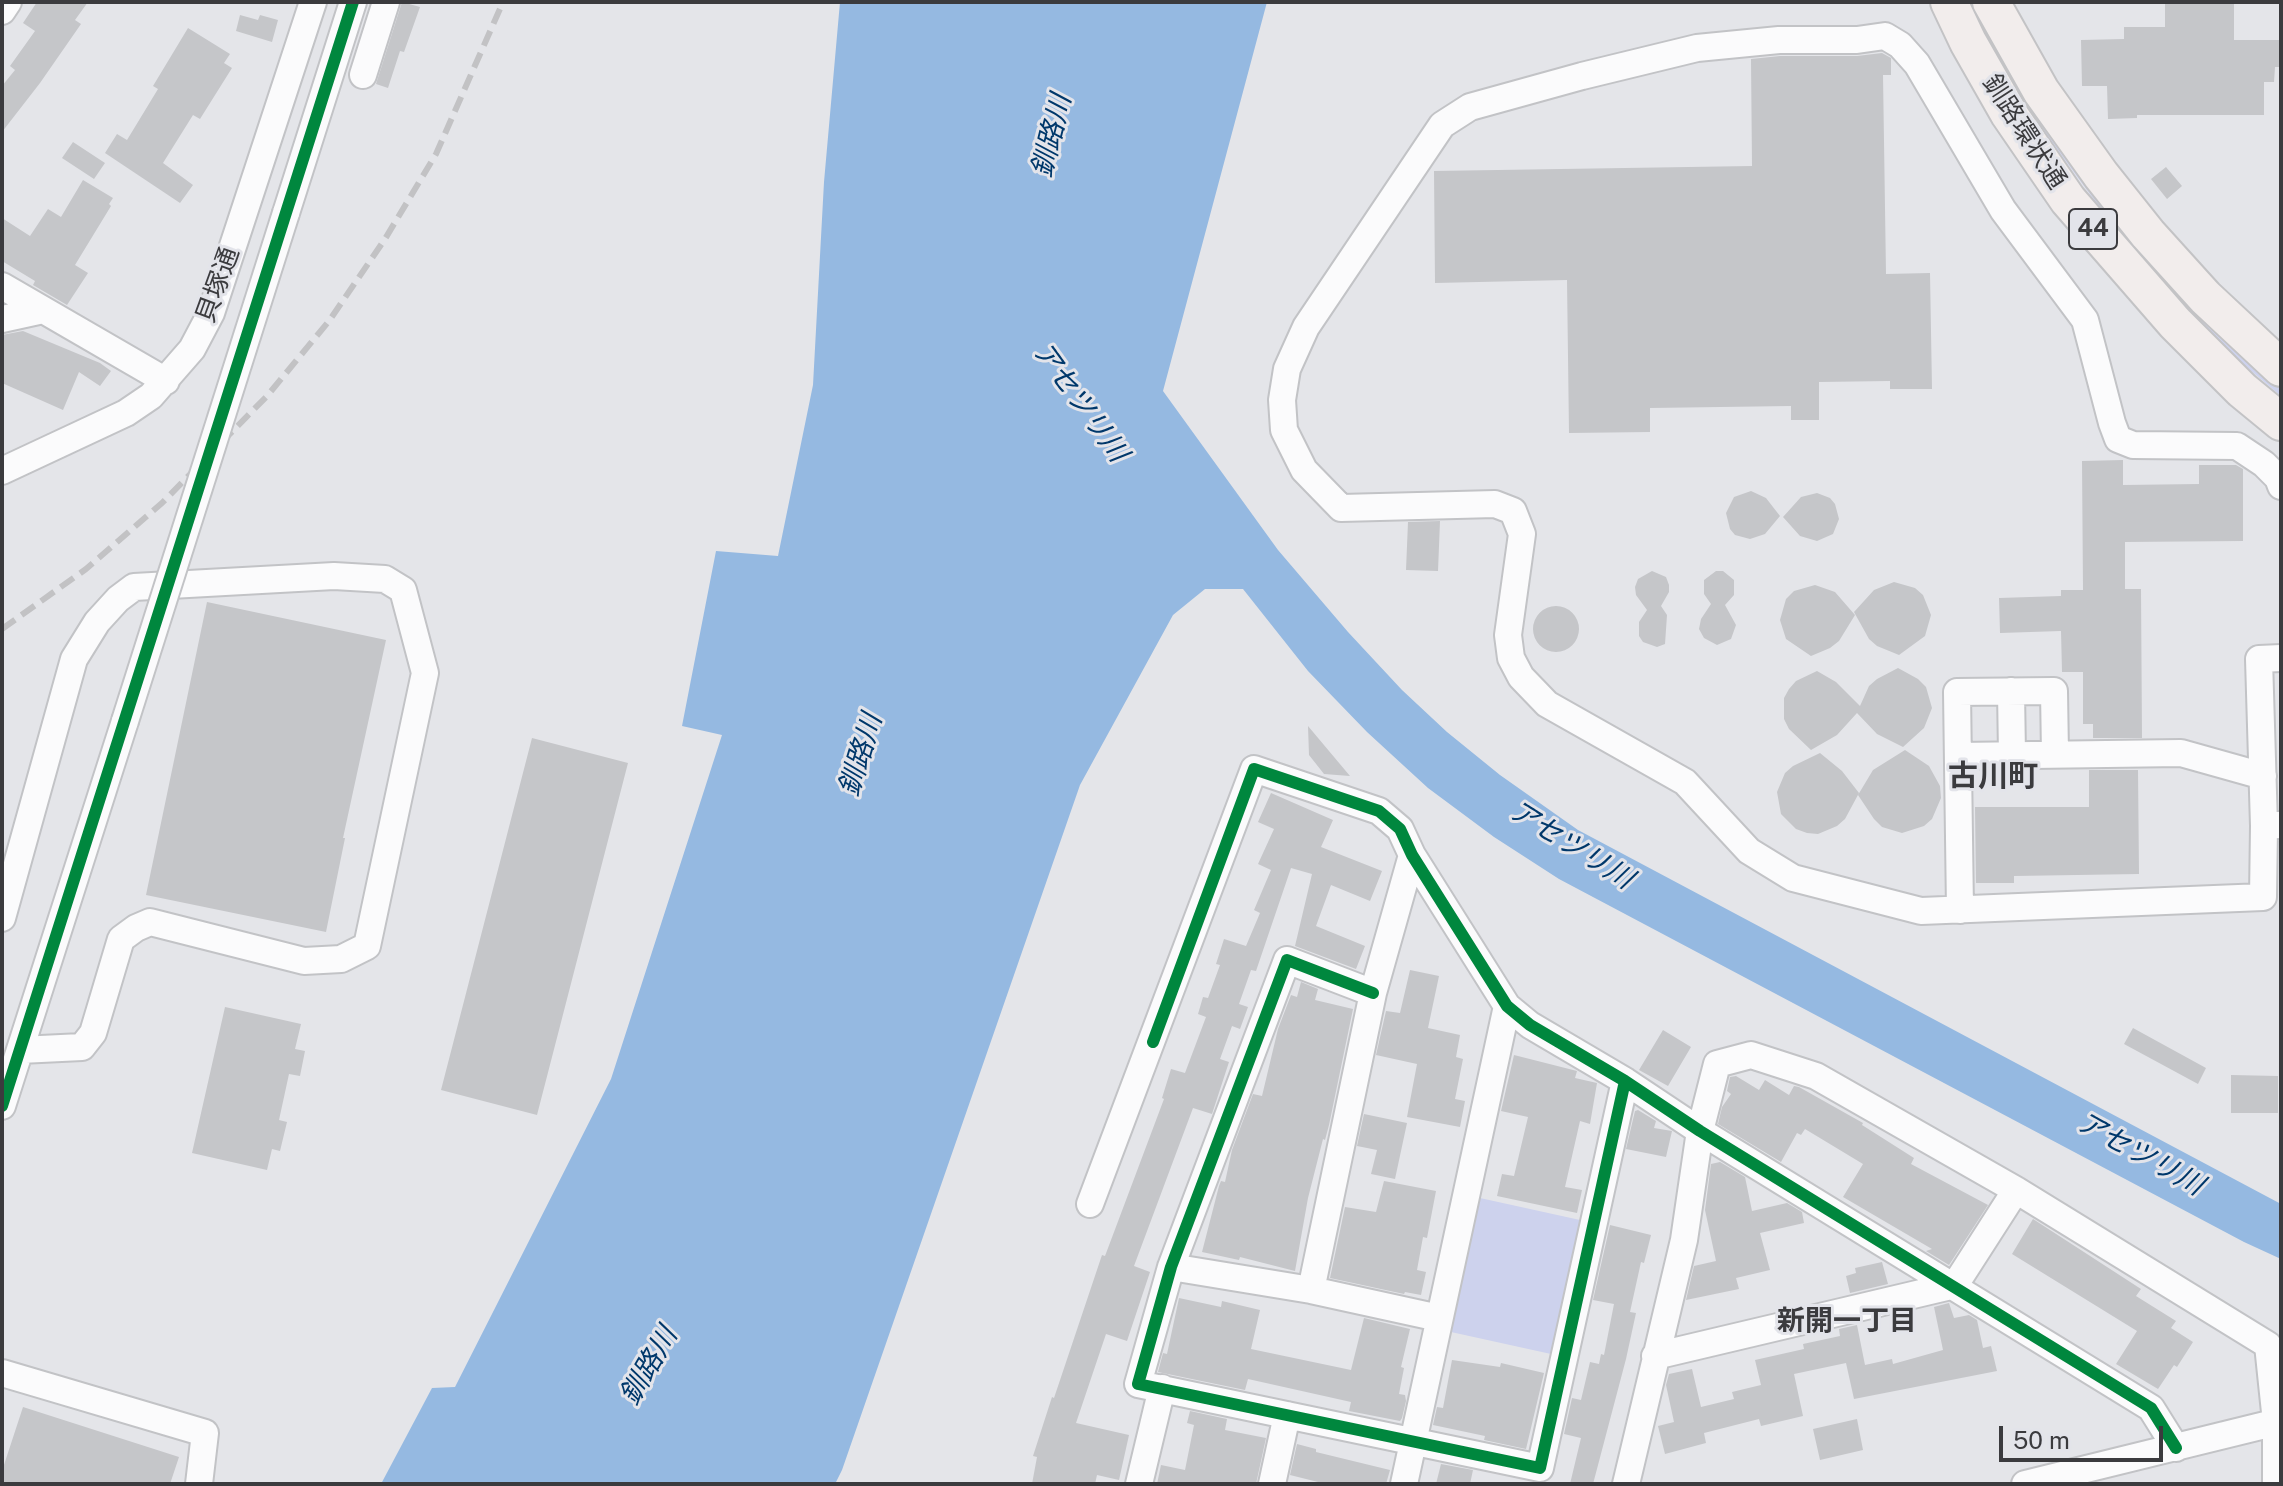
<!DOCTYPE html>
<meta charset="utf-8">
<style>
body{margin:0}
#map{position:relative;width:2283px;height:1486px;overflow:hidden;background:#e4e5e9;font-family:"Public Sans",sans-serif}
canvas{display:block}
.frame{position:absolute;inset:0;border:4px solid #3b3b3e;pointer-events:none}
.scale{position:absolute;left:1999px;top:1426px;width:164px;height:36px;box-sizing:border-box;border:4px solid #3b3b3e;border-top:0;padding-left:10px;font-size:24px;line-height:28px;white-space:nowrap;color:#3b3b3e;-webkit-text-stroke:6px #e3e4ea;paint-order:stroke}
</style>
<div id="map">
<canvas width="2283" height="1486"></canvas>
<div class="frame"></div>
<div class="scale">50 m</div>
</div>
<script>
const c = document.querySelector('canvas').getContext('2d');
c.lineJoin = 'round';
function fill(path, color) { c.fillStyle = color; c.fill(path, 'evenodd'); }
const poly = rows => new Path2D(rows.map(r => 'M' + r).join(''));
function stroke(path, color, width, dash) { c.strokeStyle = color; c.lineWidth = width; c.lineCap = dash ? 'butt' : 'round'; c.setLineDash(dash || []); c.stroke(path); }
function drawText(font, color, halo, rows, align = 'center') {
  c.font = font + ' "Public Sans","Noto Sans JP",sans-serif'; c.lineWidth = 6; c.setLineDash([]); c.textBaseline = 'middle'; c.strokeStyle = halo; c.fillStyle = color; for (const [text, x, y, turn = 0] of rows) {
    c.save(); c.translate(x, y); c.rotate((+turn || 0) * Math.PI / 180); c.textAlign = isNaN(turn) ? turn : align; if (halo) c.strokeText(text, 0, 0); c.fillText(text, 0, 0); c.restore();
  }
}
fill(poly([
 [1966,2,1977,2,2248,360,2281,386,2281,396,2205,332,2125,242,2026,107],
 [1480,1198,1580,1220,1551,1354,1451,1332]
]), '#cdd2ed');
fill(poly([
 [840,2,1267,2,1163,391,1278,550,1348,632,1402,690,1447,732,1500,775,1578,830,2281,1204,2281,1259,2244,1242,1559,879,1494,837,1428,788,1367,732,1308,671,1243,589,1205,589,1173,615,1080,785,842,1470,835,1484,381,1484,432,1388,455,1387,611,1079,722,735,682,726,716,551,778,556,813,385,824,182]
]), '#95b9e1');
fill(poly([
 [37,2,88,2,75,20,81,24,40,83,2,132,2,86,15,70,10,66,35,31,23,23],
 [402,2,420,7,404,52,400,51,388,88,376,84],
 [2165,2,2234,2,2234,40,2280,40,2280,67,2275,67,2274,82,2264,82,2264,115,2137,115,2137,118,2108,119,2107,86,2082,86,2081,40,2124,39,2124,27,2165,27],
 [240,15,258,20,260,15,278,20,272,42,236,31],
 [188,28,230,54,224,63,232,68,200,119,193,115,163,163,193,185,180,203,105,153,117,134,127,140,158,89,153,86],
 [1882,53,1891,58,1891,75,1883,75,1886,274,1930,273,1932,389,1890,389,1890,381,1819,382,1819,420,1791,420,1791,406,1650,408,1650,432,1569,433,1567,280,1435,283,1434,171,1752,166,1751,59,1780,56,1857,56],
 [73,142,105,163,94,179,62,158],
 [2166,167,2182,186,2167,199,2151,179],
 [83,180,113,198,109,204,111,206,75,265,88,273,67,305,33,285,35,281,2,261,2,218,30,236,48,209,61,217],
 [23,331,100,363,111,371,100,386,79,372,63,410,2,383,2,335],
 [2123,460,2123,485,2199,484,2199,465,2236,465,2243,469,2243,541,2125,542,2125,589,2141,589,2142,738,2093,738,2093,724,2083,724,2083,672,2062,672,2061,631,2000,633,1999,598,2061,596,2061,590,2083,590,2082,461],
 [1751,491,1766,498,1780,516,1765,534,1750,539,1735,535,1730,529,1726,513,1734,497],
 [1817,493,1830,498,1835,504,1839,519,1833,534,1817,541,1800,536,1783,517,1801,497],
 [1440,521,1438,571,1406,570,1408,522],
 [1652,571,1666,577,1669,585,1669,592,1661,606,1667,615,1665,644,1657,647,1643,642,1639,636,1639,622,1647,610,1636,595,1635,587,1638,579],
 [1716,571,1723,571,1734,580,1734,595,1725,605,1736,625,1731,639,1717,645,1704,638,1699,629,1701,619,1711,604,1704,594,1704,580],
 [1894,582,1915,588,1923,595,1931,615,1925,636,1899,655,1877,646,1869,639,1854,612,1874,590],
 [1815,585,1835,592,1855,615,1839,641,1830,648,1811,656,1786,639,1780,620,1786,599,1794,591],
 [207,602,386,640,343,838,345,838,326,932,146,895],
 '1533 629a23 23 0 1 1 46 0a23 23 0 1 1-46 0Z',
 [1898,668,1918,679,1926,687,1932,708,1924,728,1903,747,1877,734,1857,713,1837,735,1811,750,1789,729,1784,719,1784,698,1789,689,1796,681,1817,671,1836,682,1860,706,1869,686,1877,679],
 [1308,726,1350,776,1324,774,1309,755],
 [532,738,628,763,537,1115,441,1090],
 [1905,750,1929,766,1940,786,1941,798,1932,819,1924,826,1902,833,1882,827,1874,819,1858,795,1873,770],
 [1820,753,1842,771,1859,793,1845,819,1837,826,1818,834,1807,833,1796,829,1781,814,1777,792,1785,773,1793,766],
 [2089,770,2138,770,2139,874,2014,876,2014,883,1976,883,1975,807,2089,807],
 [1271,793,1333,820,1321,847,1382,871,1370,901,1331,885,1316,926,1365,946,1356,969,1295,946,1312,874,1291,868,1256,971,1251,970,1239,1004,1248,1007,1240,1029,1232,1026,1220,1059,1229,1062,1212,1114,1193,1108,1134,1266,1150,1272,1127,1341,1106,1334,1076,1423,1129,1435,1119,1480,1097,1475,1095,1484,1032,1484,1037,1457,1033,1456,1052,1397,1054,1398,1102,1255,1105,1256,1164,1099,1162,1098,1171,1069,1185,1073,1206,1017,1198,1014,1203,997,1208,998,1220,965,1216,964,1224,939,1246,946,1260,913,1254,910,1271,870,1258,864,1274,829,1258,822],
 [1410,970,1439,976,1428,1028,1460,1035,1456,1057,1463,1059,1455,1099,1465,1101,1460,1127,1407,1117,1417,1064,1376,1055,1386,1011,1400,1013],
 [1301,982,1318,989,1315,1000,1353,1009,1329,1125,1325,1140,1323,1139,1308,1198,1295,1271,1240,1257,1239,1260,1202,1252,1219,1186,1221,1181,1225,1182,1232,1150,1253,1094,1262,1096,1278,1029,1291,995,1297,997],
 [225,1007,301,1024,295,1049,305,1051,300,1076,289,1074,279,1120,287,1122,280,1151,272,1149,267,1170,192,1153],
 [2133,1028,2206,1068,2198,1084,2124,1044],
 [1663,1030,1691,1047,1668,1086,1639,1070],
 [1514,1055,1577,1071,1575,1078,1597,1083,1590,1124,1580,1121,1565,1187,1582,1190,1577,1213,1497,1196,1502,1174,1514,1176,1528,1117,1501,1111],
 [2231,1075,2278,1076,2278,1113,2231,1113],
 [1736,1076,1759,1090,1765,1080,1789,1095,1794,1086,1799,1087,1863,1123,1862,1125,1914,1158,1911,1164,1988,1205,1949,1265,1926,1251,1932,1249,1843,1197,1863,1164,1805,1129,1801,1135,1797,1133,1781,1162,1718,1124,1722,1107,1731,1094,1727,1091,1730,1077],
 [1638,1110,1656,1121,1654,1128,1672,1131,1666,1157,1626,1149,1635,1111],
 [1364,1114,1407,1123,1395,1179,1371,1174,1377,1150,1357,1146],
 [1720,1162,1745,1177,1752,1211,1787,1203,1802,1212,1804,1223,1760,1233,1770,1270,1736,1278,1739,1289,1686,1300,1694,1266,1716,1261,1705,1210,1711,1164],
 [1384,1181,1436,1191,1427,1238,1423,1237,1417,1270,1426,1272,1421,1295,1405,1292,1404,1294,1330,1278,1345,1207,1376,1212],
 [2033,1219,2141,1289,2136,1296,2176,1321,2171,1328,2193,1342,2177,1367,2174,1365,2158,1389,2116,1364,2137,1331,2012,1254],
 [1610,1225,1651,1235,1644,1263,1641,1262,1630,1312,1636,1313,1626,1359,1593,1484,1570,1484,1581,1438,1564,1434,1572,1398,1581,1400,1590,1362,1599,1364,1601,1354,1604,1355,1614,1304,1593,1300],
 [1882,1262,1888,1284,1850,1293,1846,1276,1856,1273,1855,1268],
 [1179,1298,1221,1307,1222,1301,1260,1310,1251,1349,1351,1370,1364,1318,1410,1329,1401,1367,1404,1368,1399,1394,1405,1395,1406,1401,1402,1418,1400,1421,1349,1411,1351,1402,1248,1379,1245,1390,1158,1372,1163,1353,1167,1354],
 [1949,1303,1954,1318,1969,1315,1977,1320,1983,1348,1991,1346,1997,1371,1854,1399,1846,1363,1794,1374,1803,1416,1761,1426,1759,1419,1704,1433,1706,1443,1665,1454,1658,1426,1674,1422,1666,1385,1669,1374,1692,1369,1701,1407,1734,1399,1732,1392,1761,1385,1755,1360,1804,1349,1803,1344,1840,1336,1839,1329,1857,1325,1865,1365,1892,1359,1893,1364,1943,1350,1934,1307],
 [1452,1360,1500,1367,1501,1363,1544,1373,1526,1449,1484,1440,1485,1436,1433,1425,1437,1407,1443,1408],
 [23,1407,179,1457,170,1484,2,1484,2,1471],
 [1190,1411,1227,1419,1225,1430,1266,1438,1256,1484,1157,1484,1161,1465,1185,1470,1194,1425,1187,1423],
 [1857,1419,1863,1450,1820,1460,1813,1429],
 [1297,1444,1316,1449,1316,1452,1390,1470,1386,1484,1326,1484,1290,1475],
 [1441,1464,1473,1470,1470,1484,1436,1484]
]), '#c5c6c9');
const minor = poly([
 [2,11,8,2],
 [363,75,386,2],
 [286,213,353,2],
 [2,286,166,381],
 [2,319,43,310],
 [2,471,126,413,151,396,192,349,211,313,313,2],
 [2011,691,2012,755],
 [1958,756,2181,753,2263,776],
 [2279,825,2264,826,2259,659,2281,658],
 [2264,826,2263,897,1921,911,1793,878,1749,851,1685,782,1547,704,1521,677,1511,658,1508,635,1522,534,1513,511,1495,504,1341,508,1304,470,1284,430,1282,400,1287,369,1306,327,1442,125,1470,107,1582,76,1697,48,1779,40,1857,40,1885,36,1900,45,1917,64,2003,210,2085,320,2112,423,2118,439,2133,445,2237,446,2264,464,2278,478,2281,486],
 [1960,910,1957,692,2054,691,2055,754],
 [2,918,74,659,97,622,118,599,134,587,334,576,385,579,403,590,425,673,367,946,341,959,304,961,150,922,136,928,121,939,93,1033,82,1047,20,1050],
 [1373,993,1287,960,1171,1267,1138,1384,1540,1468,1625,1081],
 [2,1106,125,721],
 [1090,1204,1254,769,1379,811,1400,829,1412,855,1507,1006,1530,1025,1625,1081,1700,1131,2151,1408,2176,1448],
 [1171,1267,1311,1290,1439,1318],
 [1311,1290,1373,993,1412,855],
 [1655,1356,1955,1285,2016,1190],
 [2,1373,205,1433,199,1484],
 [1139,1484,1162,1388],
 [1272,1484,1287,1415],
 [1404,1484,1507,1006],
 [1626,1484,1684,1240,1700,1131,1717,1064,1751,1055,1816,1076,2016,1190,2268,1345,2276,1422,2276,1484],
 [2025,1484,2281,1421]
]);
const highway = poly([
 [1949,2,1968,42,2009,114,2068,200,2175,323,2242,390,2281,422],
 [1991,2,2041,91,2101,175,2148,234,2205,297,2281,368]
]);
stroke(minor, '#c2c3c6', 30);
stroke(highway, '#c3c3c5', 40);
stroke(minor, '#fbfbfc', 26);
stroke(highway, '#f2edec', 36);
stroke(poly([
 [2,629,86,569,162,503,267,396,329,321,385,239,436,154,503,2]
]), '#c2c2c4', 6, [16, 8]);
const minorBridge = poly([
 [125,721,286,213]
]);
stroke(minorBridge, '#c2c3c6', 30, []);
stroke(minorBridge, '#fbfbfc', 26);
stroke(poly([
 [1373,993,1287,960,1171,1267,1138,1384,1540,1468,1625,1081],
 [1153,1042,1254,769,1379,811,1400,829,1412,855,1507,1006,1530,1025,1625,1081,1700,1131,2151,1408,2176,1448],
 [2,1106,353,2]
]), '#00873e', 12);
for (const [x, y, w] of [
 [2093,229,48]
]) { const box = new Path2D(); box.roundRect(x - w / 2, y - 20, w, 40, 6); c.fillStyle = '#e3e4ea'; c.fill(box); stroke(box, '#3b3b3e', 2); }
drawText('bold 24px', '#3b3b3e', null, [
 ["44",2093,229]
]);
drawText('26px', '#3b3b3e', '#e3e4ea', [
 ["釧路環状通",2024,132,57],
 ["貝塚通",218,285,-70]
]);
drawText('italic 28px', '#00386b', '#e3e4ea', [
 ["釧路川",1052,136,-76],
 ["アセツリ川",1080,402,54],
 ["釧路川",861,755,-73],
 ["アセツリ川",1571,845,32],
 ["アセツリ川",2140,1154,29],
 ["釧路川",649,1366,-60]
]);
drawText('bold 28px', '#3b3b3e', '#e3e4ea', [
 ["新開一丁目",1847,1321]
]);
drawText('bold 30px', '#3b3b3e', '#e3e4ea', [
 ["古川町",1993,777]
]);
</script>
